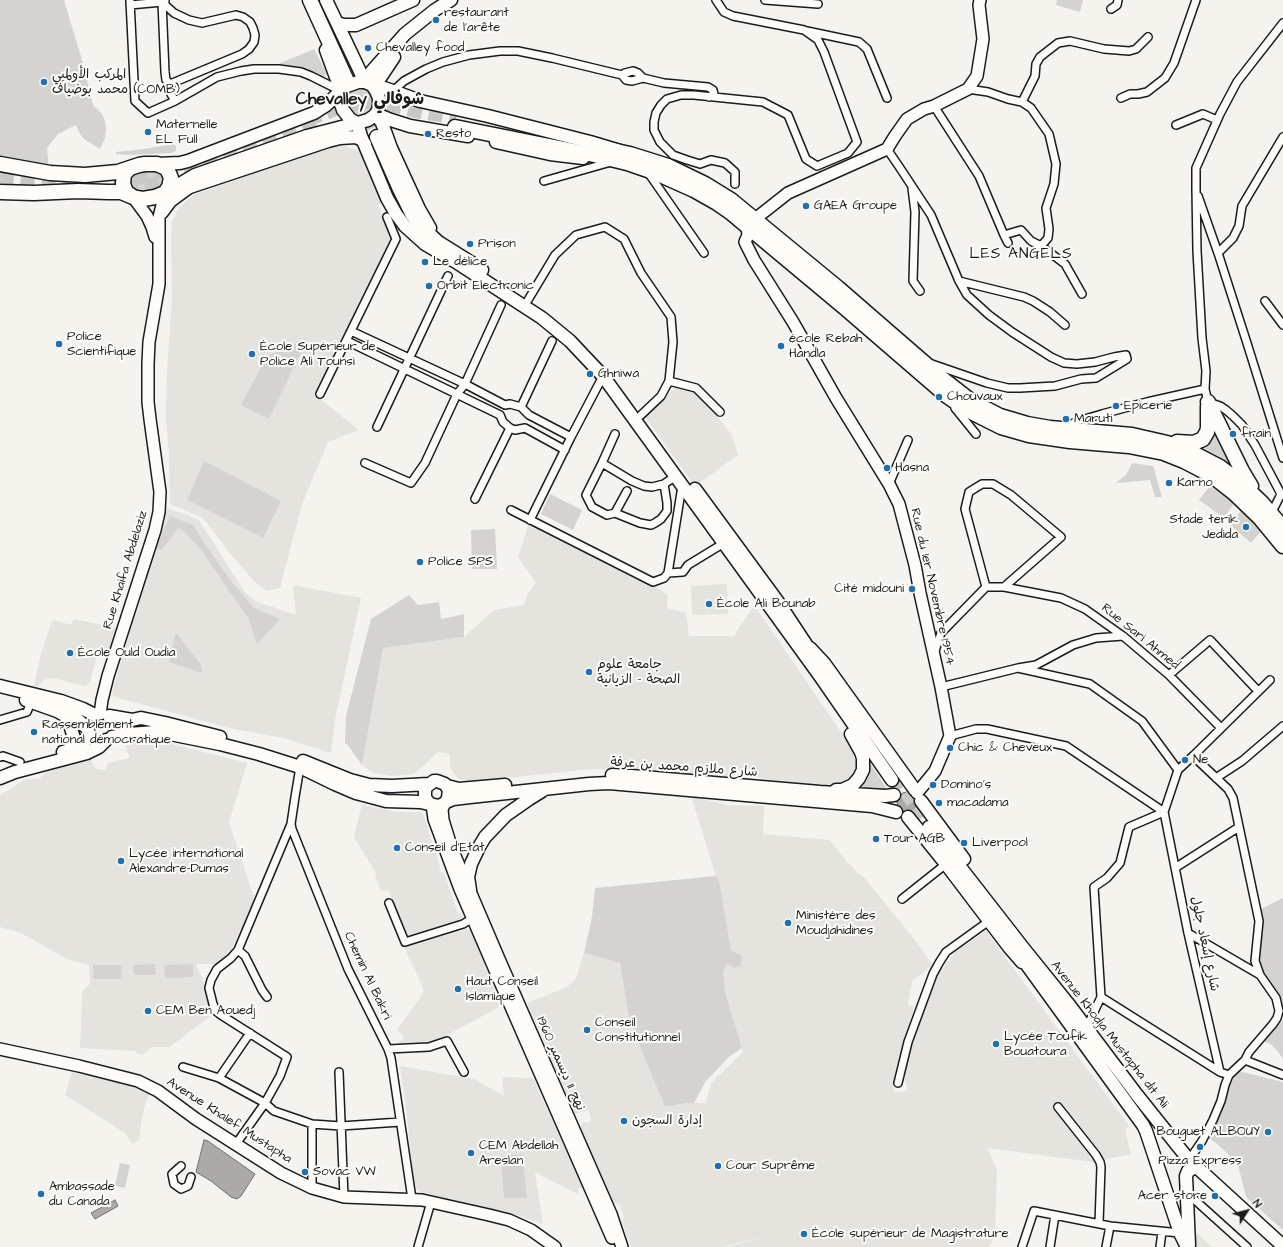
<!DOCTYPE html>
<meta charset="utf-8">
<style>
body{margin:0}
#map{position:relative;width:1283px;height:1247px;overflow:hidden;background:#f4f3ee;font-family:"Architects Daughter",sans-serif}
canvas{display:block}
.north{position:absolute;left:1227px;top:1191px;width:40px;height:40px;-webkit-text-stroke:3px #fdfcf7;paint-order:stroke;rotate:54deg;font-size:11px;font-weight:700;line-height:16px;text-align:center;color:#1c1c1c}
.north::after{content:'';display:block;margin:auto;width:14px;height:18px;background:#1c1c1c;clip-path:polygon(50% 0,100% 100%,50% 72%,0 100%)}
</style>
<div id="map">
<canvas width="1283" height="1247"></canvas>
<div class="north">N</div>
</div>
<script>
const c = document.querySelector('canvas').getContext('2d');
c.lineJoin = 'round';
function fill(path, color) { c.fillStyle = color; c.fill(path, 'evenodd'); }
const poly = rows => new Path2D(rows.map(r => 'M' + r).join(''));
function stroke(path, color, width, dash) { c.strokeStyle = color; c.lineWidth = width; c.lineCap = dash ? 'butt' : 'round'; c.setLineDash(dash || []); c.stroke(path); }
function drawText(font, color, halo, rows, align = 'center') {
  c.font = font + ' "Architects Daughter","Playpen Sans Arabic",sans-serif'; c.lineWidth = 4; c.setLineDash([]); c.textBaseline = 'middle'; c.strokeStyle = halo; c.fillStyle = color; for (const [text, x, y, turn = 0] of rows) {
    c.save(); c.translate(x, y); c.rotate((+turn || 0) * Math.PI / 180); c.textAlign = isNaN(turn) ? turn : align; if (halo) c.strokeText(text, 0, 0); c.fillText(text, 0, 0); c.restore();
  }
}
fill(poly([
 [332,145,344,146,362,152,382,203,378,205,393,239,317,396,359,430,328,442,302,504,280,588,266,591,253,580,228,551,203,518,170,504,169,454,166,418,167,370,172,300,171,235,172,222,177,211,185,202,194,195],
 [676,386,694,391,711,408,732,435,738,455,695,486,645,417,664,400],
 [164,508,185,514,199,520,244,591,255,601,296,615,293,585,361,598,335,720,331,753,283,738,229,728,115,697,113,695,112,693,113,689,162,525],
 [529,523,668,594,667,608,686,613,689,636,734,636,754,605,856,754,857,758,858,767,854,775,845,783,834,787,829,787,775,783,736,769,732,779,655,770,591,769,469,782,459,779,454,774,450,766,450,754,438,752,420,769,413,774,392,776,373,773,362,765,383,648,464,637,494,610,524,605,528,594,536,583,518,557],
 [727,584,728,614,692,615,691,586],
 [74,619,117,628,110,651,108,653,98,651,90,682,87,685,84,686,64,681,63,680,49,678,42,681,38,687,34,686,40,657,52,621,54,620,71,625],
 [148,738,247,763,229,822,255,900,231,950,216,964,196,964,204,982,208,1000,215,1013,169,1047,152,1047,143,1055,138,1054,135,1051,80,1048,82,995,83,991,85,988,90,984,89,965,67,959,21,933,0,927,0,795,26,779,39,779,48,770,90,757,94,767,97,769,105,770,108,763,130,758,125,746],
 [691,796,727,805,764,806,763,834,830,840,848,864,849,863,857,873,862,875,915,940,933,965,912,981,908,1005,914,1007,896,1067,894,1092,907,1091,904,1071,913,1036,938,975,956,951,986,931,1129,1126,1125,1130,1131,1154,1093,1162,987,1148,997,1169,995,1235,989,1247,728,1247,766,1236,723,1247,631,1247,622,1222,624,1217,619,1204,614,1203,611,1200,580,1128,583,1122,591,1122,589,1110,575,1114,527,1003,567,987,576,978,584,953,620,963,629,1018,637,1034,640,1047,665,1107,687,1103,705,1103,712,1082,743,1052,725,992,723,981,723,972,727,964,731,950,719,880,716,876],
 [362,804,367,806,382,809,398,812,420,812,423,814,438,859,438,862,440,865,439,867,441,872,444,873,457,911,463,916,457,923,414,937,407,933,388,890,384,891,380,889,375,877,377,875,354,837],
 [456,928,461,932,467,928,474,936,501,1006,438,1040,424,1045,398,1044,404,1036,397,1030,420,998,423,992,422,985,403,945],
 [400,1066,474,1079,504,1096,502,1077,533,1078,584,1188,578,1188,578,1194,535,1172,543,1224,511,1213,442,1200,422,1193,414,1186,407,1115],
 [72,1072,125,1084,150,1092,145,1104,141,1124,139,1140,132,1144,125,1133,65,1095],
 [1192,1229,1212,1247,1192,1247]
]), '#e4e3de');
fill(poly([
 [0,0,64,0,82,60,93,105,102,114,105,121,106,130,105,138,100,149,84,139,80,134,76,125,58,134,47,148,49,170,0,161],
 [1057,0,1083,0,1080,12,1056,5],
 [314,49,327,74,322,78,300,67,271,67],
 '346 101a13 13 0 1 1 26 0a13 13 0 1 1-26 0Z',
 [174,144,176,147,176,151,171,153,127,155,116,154,116,152,144,149],
 [153,171,158,171,162,174,164,177,163,184,161,186,149,191,142,191,133,188,130,181,133,175,140,172],
 [307,339,269,419,241,405,267,356],
 [1217,426,1237,469,1200,448,1213,436],
 [204,461,281,501,263,538,187,500],
 [1132,463,1153,466,1162,497,1155,497,1150,480,1116,483,1126,475],
 [1210,486,1234,503,1224,518,1199,500],
 [550,494,582,510,573,530,541,514],
 [1241,511,1263,529,1251,543,1229,524],
 [170,516,193,525,202,540,234,585,254,608,280,619,257,644,248,618,202,551,186,533,178,528,162,550,156,548],
 [495,529,497,569,472,569,471,530],
 [409,595,418,605,439,602,441,619,464,614,464,637,383,648,362,765,347,744,345,744,346,716,371,619],
 [176,633,201,665,202,673,169,662],
 [867,758,887,789,885,791,855,790,860,786,867,777,868,767],
 [716,876,719,880,731,950,742,956,741,965,735,968,727,964,723,972,725,992,742,1048,730,1056,706,1081,694,1103,687,1103,665,1107,640,1047,637,1034,629,1018,620,963,584,953,592,917,595,888],
 [1283,898,1283,1004,1264,975,1259,959,1262,933,1259,910],
 [155,964,156,975,134,975,133,965],
 [193,964,193,977,165,978,164,965],
 [93,965,122,965,121,979,93,979],
 [1283,1019,1283,1059,1279,1053,1271,1044,1263,1041],
 [1238,1071,1283,1082,1283,1230,1246,1197,1238,1165,1228,1154,1216,1143,1207,1137,1220,1117,1225,1102,1228,1084],
 [522,1154,527,1198,504,1198,501,1156],
 [120,1163,130,1165,125,1188,115,1186]
]), '#d4d3cf');
const water = poly([
 '897 802a10 10 0 1 1 20 0a10 10 0 1 1-20 0Z',
 [204,1140,208,1141,215,1146,255,1174,241,1196,237,1199,231,1197,211,1181,196,1172,204,1140],
 [115,1200,118,1206,95,1219,91,1213,115,1200]
]);
fill(water, '#abaaa6');
stroke(water, '#72716f', 1);
stroke(poly([
 [895,778,929,827]
]), '#c9c8c4', 12, [12, 6]);
stroke(poly([
 [352,76,377,137],
 [307,120,336,109,352,104,367,102,385,103,415,111,456,118],
 [0,176,41,181,86,181],
 [113,179,139,177,177,167],
 [124,187,147,185,163,181,322,122]
]), '#c9c8c4', 14, [14, 7]);
const street = poly([
 [716,0,724,12,733,16,804,30,818,40,824,52,857,142,848,153,817,166,806,159,788,115,763,102,694,95,681,95,667,99,661,105,656,113,654,122,654,130,660,142,673,155,687,160,700,164,711,160,725,163,735,172,735,184],
 [765,0,818,4],
 [130,1,135,101,148,113,175,101],
 [165,1,162,2,165,72,166,80,170,84],
 [130,5,162,2,174,13,189,20,202,23,236,15,243,17,250,22,253,28,255,35,254,42,249,49,242,54,170,84,171,94,175,101,217,77,241,71,254,69,279,69,301,72,311,76,341,91],
 [1111,9,1117,5,1118,0],
 [807,31,859,42,867,49,887,98],
 [633,71,638,73,643,78,632,81,626,80,622,75,625,73,633,71],
 [643,78,664,83,708,87,713,90,714,94,709,97],
 [968,89,988,92,1008,99,1022,102,1031,108,1049,134,1056,164,1054,184,1046,208,1049,229,1048,238,1041,246],
 [393,91,404,81,426,69,443,62,469,55,500,51,518,51,552,58,622,75],
 [1121,98,1130,94,1138,94,1147,92,1165,78,1174,63,1196,0],
 [1022,102,1035,76,1036,64,1040,57,1058,43,1070,41,1104,49,1129,51,1136,49,1148,37],
 [934,106,979,176,1004,235,1008,243],
 [1176,125,1203,114,1217,120],
 [887,149,898,165,931,215,959,281,967,295,989,315,1012,332,1051,357,1064,363,1077,364,1095,362,1114,357,1126,355,1127,359,1096,378,1081,379,1055,386,1020,388,1008,388,987,383,929,363],
 [647,171,704,253],
 [544,181,611,162],
 [912,188,915,212,913,281,920,291],
 [1198,196,1218,253,1246,340,1283,458],
 [1004,235,1021,230,1031,241,1041,246,1065,264,1082,294],
 [1218,253,1233,238,1239,226,1242,206,1283,137],
 [959,281,1024,297,1033,301,1050,312,1065,325],
 [528,300,555,255,576,235,605,227,624,239,641,273,671,317,673,342,669,381,661,396,641,415],
 [1265,301,1283,325],
 [351,331,465,384,505,405,510,404,521,407,529,415,571,437],
 [347,341,500,415,503,422,510,428,515,430,525,428,565,450],
 [669,381,696,388,720,412],
 [320,394,396,239,387,217],
 [521,407,552,341],
 [955,408,976,434],
 [377,427,448,276],
 [1066,427,1078,421,1102,414,1147,402,1205,389],
 [615,434,602,463,586,495,592,507,607,515,615,513,627,491],
 [365,463,411,483,425,463,457,394,465,384,501,305],
 [602,463,632,481,644,486,652,487,664,484,676,476],
 [889,484,908,440],
 [1281,494,1255,445,1242,425,1233,416,1226,410,1220,406,1208,402,1205,389,1206,371,1202,338,1197,251,1196,189,1196,168,1220,114,1237,82,1283,23],
 [475,499,510,428],
 [511,510,653,582,664,578,668,573,682,486],
 [615,513,640,523,651,525,655,523,661,519,667,511,667,503,664,484],
 [1271,514,1281,494,1283,495],
 [530,520,571,437,603,376],
 [668,573,683,572,688,565,724,543],
 [1004,587,1061,598,1085,609,1123,636,1169,675,1221,728],
 [935,651,941,633,986,587,1004,587,1061,537,1011,495,993,484,982,484,969,492,965,509,986,587],
 [1018,668,1090,684,1142,721,1178,770],
 [1169,675,1210,640,1258,691],
 [941,687,1018,668,1036,665,1073,645,1096,638,1123,636],
 [0,720,27,712,29,707,27,700],
 [950,736,976,729,987,729,1066,746,1164,812],
 [0,757,3,756,20,762],
 [300,767,295,797,291,824,292,829,348,969,388,1049,391,1058,412,1199],
 [1216,778,1242,761,1283,726],
 [1175,868,1239,827],
 [902,899,946,864],
 [389,903,405,942,463,924,473,918],
 [1188,933,1260,975],
 [238,950,245,956,262,990,267,997],
 [1101,997,1220,1072],
 [1086,1029,1101,997,1094,887,1107,878,1120,863,1129,827,1164,812],
 [388,1049,429,1047,447,1041,464,1072],
 [1245,1060,1283,1075],
 [183,1067,219,1078,265,1103,274,1111,312,1124,341,1126,400,1122],
 [339,1072,344,1197],
 [1229,1075,1220,1072,1188,933,1164,812,1178,770,1193,756,1270,680],
 [219,1078,250,1033],
 [898,1083,908,1042,933,974,939,963,946,952,989,921],
 [1058,1107,1096,1155,1100,1162,1101,1167,1099,1223],
 [236,1144,265,1103,280,1076,287,1057,221,1015,216,1011,213,1004,209,988,211,980,217,969,231,958,238,950,291,824],
 [1189,1160,1202,1141,1213,1120,1221,1101,1225,1085,1229,1075,1245,1060,1249,1052,1273,1024,1277,1018,1279,1011,1276,998,1260,975,1255,961,1259,921,1233,798,1228,789,1193,756],
 [181,1166,172,1174,174,1184,181,1189,188,1186,191,1177],
 [312,1188,312,1124],
 [1186,1192,1247,1247],
 [418,1247,431,1202],
 [1022,1247,1034,1211,1110,1226,1180,1233],
 [1050,1247,1055,1215],
 [1106,1247,1110,1226],
 [1160,1247,1162,1232]
]);
const secondary = poly([
 [133,197,147,216,152,227,155,237],
 [162,213,171,201,190,187],
 [755,219,788,193,887,149,895,136,907,119,924,109,934,106,968,89,977,76,983,39,979,5,980,0],
 [747,227,748,235,745,242,754,260,793,322,836,398,889,484,899,504,915,565,920,593,941,687,950,736,935,771,917,793],
 [100,714,102,700,108,676,155,530,159,512,160,492,150,419,148,402,148,364,149,342,159,284,159,217,165,193],
 [445,803,442,809,443,820,452,849,499,959,611,1214,622,1247],
 [432,805,434,819,460,889,501,984,612,1238],
 [0,1049,79,1066,138,1081,158,1091,196,1119,281,1173,312,1188,344,1197,422,1200,489,1215,509,1220,531,1230,555,1247]
]);
const primary = poly([
 [326,0,365,82],
 [337,23,344,25,356,25,413,0],
 [326,50,341,91,340,101,343,110,350,119,357,123],
 [365,82,372,71,405,34,435,10,451,0],
 [374,87,381,87,393,91,420,101,488,116,590,142,620,151],
 [374,87,394,57],
 [376,114,382,123,391,148,419,209,430,228],
 [376,114,391,120,410,126,468,136],
 [357,123,361,136,387,198,396,214,405,226,425,244,456,262,542,318,570,341,603,376,820,676,892,780],
 [496,142,550,154,583,158],
 [157,164,180,163,188,161,314,113,325,106,341,91,347,86,358,82,365,82,372,85,376,91,379,98,379,104,378,111,374,116,368,120,361,122,307,136,195,175,165,193],
 [173,190,190,187,328,141,340,138,356,137,362,140,365,144],
 [695,489,778,602,813,655],
 [810,648,824,663,915,790],
 [0,686,61,701,83,709,95,715],
 [26,700,57,711,66,716,69,720,74,739,73,744,69,751],
 [53,706,69,712,88,729],
 [109,716,132,720,141,718,165,723,220,737],
 [112,737,129,734,155,732,165,733,220,744,259,754,300,767,335,784,356,793,386,801,420,802,439,806,445,803,448,798,449,790,445,784,437,781,434,781,427,786,425,790,425,798,430,804],
 [63,752,73,749,83,743,86,740,89,733],
 [303,761,350,780,369,785,392,786,429,784],
 [612,775,631,776,820,792,885,796,894,795],
 [0,778,15,772,87,753,99,747,106,740],
 [447,786,459,789,505,785],
 [836,790,842,790,853,785,859,778,863,770,863,758,861,752,851,734],
 [921,801,964,859],
 [446,802,453,799,470,797,589,784,609,783,872,806,896,812],
 [908,817,946,864,1009,947,1022,962],
 [929,827,1024,949,1070,1006,1137,1095,1189,1160,1283,1246],
 [470,890,468,877,471,864,479,847,485,837,506,815,529,799,542,791],
 [1019,954,1143,1125,1146,1131,1180,1233,1187,1247],
 [1189,1245,1186,1176,1188,1171,1195,1167]
]);
const highway = poly([
 [310,0,346,79],
 [455,127,594,155,627,163,656,173,694,190,717,203,730,212,845,308,947,396,969,411,1001,427,1029,435,1070,441,1129,446,1164,453,1184,461,1211,475,1234,493,1260,518,1283,546],
 [377,137,399,187,413,215,423,229,438,243,481,270],
 [611,150,630,154,668,166,705,184,731,200,838,288,944,380,971,401,1000,416,1027,424,1050,428,1132,435,1167,443,1193,453,1220,467,1240,482,1262,503,1283,528],
 [0,164,50,173,85,175,118,172,139,165,145,164,157,164,166,168,168,171,171,178,169,187,165,193,155,197,143,199,133,197,126,192,123,184,124,174,130,168],
 [0,192,34,193,78,191,108,192,121,192,133,197],
 [1208,402,1242,471,1251,486],
 [1177,442,1194,443,1203,439,1207,432,1208,428,1208,406]
]);
stroke(street, '#1c1c1c', 10);
stroke(secondary, '#1c1c1c', 14);
stroke(primary, '#1c1c1c', 15);
stroke(highway, '#1c1c1c', 17);
stroke(street, '#fdfcf7', 7);
stroke(secondary, '#fdfcf7', 11);
stroke(primary, '#fdfcf7', 12);
stroke(highway, '#fdfcf7', 14);
for (const [x, y, r, color] of [
 [436,20,4,"#1f6fb2"],
 [368,48,4,"#1f6fb2"],
 [44,82,4,"#1f6fb2"],
 [148,132,4,"#1f6fb2"],
 [428,134,4,"#1f6fb2"],
 [806,206,4,"#1f6fb2"],
 [470,244,4,"#1f6fb2"],
 [425,262,4,"#1f6fb2"],
 [429,286,4,"#1f6fb2"],
 [59,344,4,"#1f6fb2"],
 [781,346,4,"#1f6fb2"],
 [252,354,4,"#1f6fb2"],
 [590,374,4,"#1f6fb2"],
 [939,397,4,"#1f6fb2"],
 [1116,406,4,"#1f6fb2"],
 [1066,419,4,"#1f6fb2"],
 [1233,434,4,"#1f6fb2"],
 [887,468,4,"#1f6fb2"],
 [1169,483,4,"#1f6fb2"],
 [1246,527,4,"#1f6fb2"],
 [420,562,4,"#1f6fb2"],
 [912,589,4,"#1f6fb2"],
 [709,604,4,"#1f6fb2"],
 [70,653,4,"#1f6fb2"],
 [589,672,4,"#1f6fb2"],
 [34,732,4,"#1f6fb2"],
 [950,748,4,"#1f6fb2"],
 [1185,760,4,"#1f6fb2"],
 [933,785,4,"#1f6fb2"],
 [939,803,4,"#1f6fb2"],
 [876,839,4,"#1f6fb2"],
 [964,843,4,"#1f6fb2"],
 [397,848,4,"#1f6fb2"],
 [121,861,4,"#1f6fb2"],
 [788,923,4,"#1f6fb2"],
 [458,989,4,"#1f6fb2"],
 [148,1011,4,"#1f6fb2"],
 [587,1030,4,"#1f6fb2"],
 [996,1044,4,"#1f6fb2"],
 [624,1121,4,"#1f6fb2"],
 [1268,1132,4,"#1f6fb2"],
 [1200,1147,4,"#1f6fb2"],
 [471,1153,4,"#1f6fb2"],
 [718,1166,4,"#1f6fb2"],
 [305,1172,4,"#1f6fb2"],
 [41,1194,4,"#1f6fb2"],
 [1215,1196,4,"#1f6fb2"],
 [804,1234,4,"#1f6fb2"]
]) { const dot = new Path2D(); dot.arc(x, y, r, 0, 2 * Math.PI); c.fillStyle = color; c.fill(dot); stroke(dot, '#fdfcf7', 1.5); }
drawText('13px', '#1c1c1c', '#fdfcf7', [
 ["restaurant",444,13],
 ["de l'arête",444,28],
 ["Chevalley food",376,48],
 ["المركب الأولمبي",52,75],
 ["محمد بوضياف (COMB)",52,90],
 ["Maternelle",156,125],
 ["EL Full",156,140],
 ["Resto",436,134],
 ["GAEA Groupe",814,206],
 ["Prison",478,244],
 ["Le délice",433,262],
 ["Orbit Electronic",437,286],
 ["Police",67,337],
 ["Scientifique",67,352],
 ["école Rebah",789,339],
 ["Handla",789,354],
 ["École Supérieur de",260,347],
 ["Police Ali Tounsi",260,362],
 ["Ghniwa",598,374],
 ["Chouvaux",947,397],
 ["Epicerie",1124,406],
 ["Maruti",1074,419],
 ["frain",1241,434],
 ["Hasna",895,468],
 ["Karno",1177,483],
 ["Stade terik",1238,520,"right"],
 ["Jedida",1238,535,"right"],
 ["Police SPS",428,562],
 ["Cité midouni",904,589,"right"],
 ["École Ali Bounab",717,604],
 ["École Ould Oudia",78,653],
 ["جامعة علوم",597,665],
 ["الصحة - الزيانية",597,680],
 ["Rassemblement",42,725],
 ["national démocratique",42,740],
 ["Chic & Cheveux",958,748],
 ["Ne",1193,760],
 ["Domino's",941,785],
 ["macadama",947,803],
 ["Tour AGB",884,839],
 ["Liverpool",972,843],
 ["Conseil d'Etat",405,848],
 ["Lycée international",129,854],
 ["Alexandre-Dumas",129,869],
 ["Ministère des",796,916],
 ["Moudjahidines",796,931],
 ["Haut Conseil",466,982],
 ["Islamique",466,997],
 ["CEM Ben Aouedj",156,1011],
 ["Conseil",595,1023],
 ["Constitutionnel",595,1038],
 ["Lycée Toufik",1004,1037],
 ["Bouatoura",1004,1052],
 ["إدارة السجون",632,1121],
 ["Bouguet ALBOUY",1260,1132,"right"],
 ["CEM Abdellah",479,1146],
 ["Areslan",479,1161],
 ["Pizza Express",1200,1161,"center"],
 ["Cour Suprême",726,1166],
 ["Sovac VW",313,1172],
 ["Ambassade",49,1187],
 ["du Canada",49,1202],
 ["Acer store",1207,1196,"right"],
 ["École supérieur de Magistrature",812,1234]
], 'left');
drawText('13px', '#1c1c1c', '#fdfcf7', [
 ["Rue Khaifa Abdelaziz",126,570,-73],
 ["Rue du 1er Novembre 1954",932,587,77],
 ["Rue Sari Ahmed",1140,637,39],
 ["شارع ملازم محمد بن عرفة",684,768,4],
 ["شارع إسعاد جلول",1204,944,78],
 ["Chemin Al Bakri",367,976,65],
 ["Avenue Khodja Mustapha dit Ali",1109,1035,52],
 ["نهج 11 ديسمبر 1960",560,1064,66],
 ["Avenue Khalef Mustapha",229,1121,33]
]);
c.letterSpacing = '1px';
drawText('15px', '#1c1c1c', '#fdfcf7', [
 ["LES ANGELS",1021,255]
]);
c.letterSpacing = '0px';
drawText('bold 17px', '#1c1c1c', '#fdfcf7', [
 ["Chevalley شوفالي",360,100]
]);
</script>
